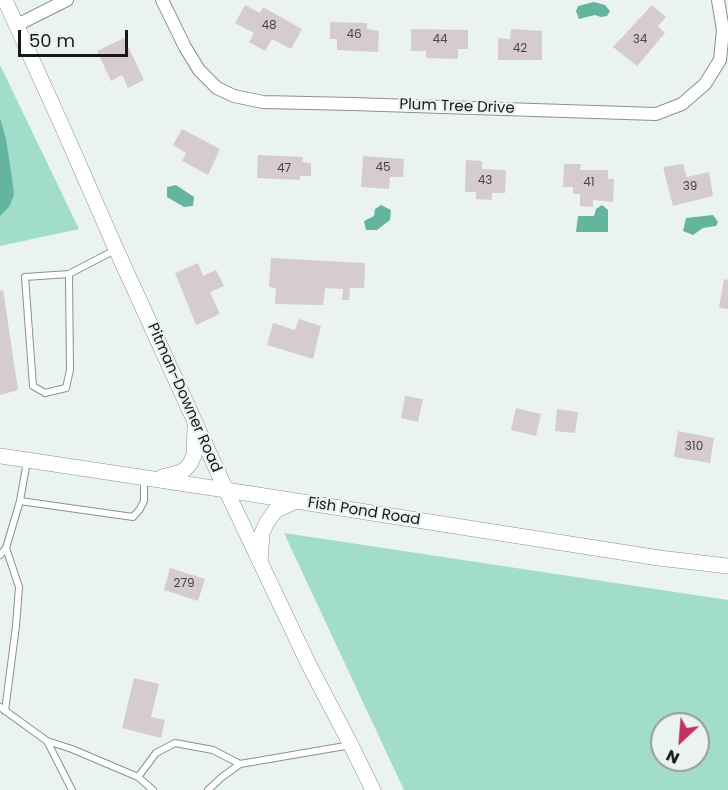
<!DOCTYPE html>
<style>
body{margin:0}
#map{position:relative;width:728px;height:790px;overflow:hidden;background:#eaf3f0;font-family:Poppins,sans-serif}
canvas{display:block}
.north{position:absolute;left:650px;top:712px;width:60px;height:60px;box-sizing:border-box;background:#eaf3f0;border:2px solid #959c9a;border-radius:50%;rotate:206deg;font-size:16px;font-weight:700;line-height:24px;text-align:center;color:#161918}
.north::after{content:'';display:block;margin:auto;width:21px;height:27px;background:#c1325c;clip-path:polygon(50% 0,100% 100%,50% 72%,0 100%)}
.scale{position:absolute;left:18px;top:30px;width:110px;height:27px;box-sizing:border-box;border:3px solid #161918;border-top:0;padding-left:8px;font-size:18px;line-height:21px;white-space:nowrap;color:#161918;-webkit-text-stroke:4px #eaf3f0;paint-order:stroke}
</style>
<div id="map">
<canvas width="728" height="790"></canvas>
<div class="north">N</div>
<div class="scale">50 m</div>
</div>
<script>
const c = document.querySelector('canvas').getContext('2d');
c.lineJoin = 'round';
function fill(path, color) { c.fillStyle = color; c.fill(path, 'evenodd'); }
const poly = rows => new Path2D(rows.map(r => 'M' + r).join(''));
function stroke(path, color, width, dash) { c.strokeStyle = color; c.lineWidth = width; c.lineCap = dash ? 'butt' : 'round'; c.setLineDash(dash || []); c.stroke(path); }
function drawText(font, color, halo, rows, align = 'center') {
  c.font = font + ' Poppins,sans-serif'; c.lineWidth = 4.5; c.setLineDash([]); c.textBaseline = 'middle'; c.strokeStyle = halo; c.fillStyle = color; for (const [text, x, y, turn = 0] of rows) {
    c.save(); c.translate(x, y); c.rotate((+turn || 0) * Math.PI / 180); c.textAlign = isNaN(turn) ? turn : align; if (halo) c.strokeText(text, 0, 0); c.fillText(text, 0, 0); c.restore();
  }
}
fill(poly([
 [0,65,79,229,0,246],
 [284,533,728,600,728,790,404,790],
 [662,724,698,724,698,760,662,760]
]), '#a2dcca');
fill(poly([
 [594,2,605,5,610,11,607,16,601,17,595,15,579,19,576,11,578,6],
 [0,118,6,139,13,185,14,195,9,207,0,216],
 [176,185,194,197,193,206,184,207,167,197,167,187],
 [381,205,391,210,390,220,377,230,366,230,364,221,374,216,375,209],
 [602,205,608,210,608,232,576,232,578,216,594,216,596,209],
 [713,215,718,222,716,226,703,228,693,235,683,231,686,218]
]), '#65b59e');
fill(poly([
 [245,5,260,13,263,7,302,29,291,49,272,39,265,51,249,42,254,33,235,23],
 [652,5,666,17,658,26,665,33,637,66,613,47],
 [330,22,367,23,367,29,379,31,378,52,337,50,337,39,330,39],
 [411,29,468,30,468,49,458,49,458,59,426,58,426,51,411,51],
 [511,29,542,31,542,60,498,60,498,38,510,39],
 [124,38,144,80,128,88,122,75,111,81,97,51],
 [182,129,220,149,208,175,182,161,186,153,173,145],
 [258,155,303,157,302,162,311,163,311,176,300,176,300,180,257,178],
 [363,156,404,159,403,177,390,177,389,189,361,187],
 [466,160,482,161,482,169,506,170,505,193,492,193,492,200,476,199,476,192,465,192],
 [564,164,581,164,580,170,608,170,608,179,614,179,613,202,593,200,593,207,580,206,580,194,573,194,573,187,563,187],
 [683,164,687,177,709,172,713,196,673,206,663,167],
 [271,258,365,263,364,288,350,288,349,300,342,300,343,289,325,288,323,305,275,304,276,288,269,287],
 [198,263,203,276,216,270,224,286,210,292,220,314,196,325,175,273],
 [724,279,728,280,728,309,719,308],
 [3,290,18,390,0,395,0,291],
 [299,319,321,326,313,359,267,345,273,323,295,330],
 [405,396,423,399,418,422,401,418],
 [516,408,541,414,536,436,511,430],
 [557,409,578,412,575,433,555,431],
 [678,431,714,438,710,463,674,457],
 [170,568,205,579,198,601,164,590],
 [134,678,159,684,151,717,165,720,161,738,122,728]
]), '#d6ccce');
const service = poly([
 [69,274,70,370,66,388,45,393,33,386,25,277,69,274,115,250],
 [20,501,133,517,140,509,144,501,144,479],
 [0,555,6,548,20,501,27,461],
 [0,707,47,741,72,749,138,777,153,790],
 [5,711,16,626,19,587,6,548],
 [47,741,72,790],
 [138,777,156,753,175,743,213,750,240,764],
 [208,790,222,777,240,764,351,745]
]);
const minor = poly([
 [162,0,185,47,199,70,217,88,234,96,263,102,352,104,656,114,682,104,705,84,720,60,723,30,718,0],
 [17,25,67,0]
]);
const tertiary = poly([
 [5,0,63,128,116,249,226,490,309,665,351,745,373,790],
 [0,456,226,490,659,558,728,566],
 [162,477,182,472,190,464,194,455,195,428],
 [260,562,262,533,267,522,275,511,296,501]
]);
stroke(service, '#89928f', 8);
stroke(minor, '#89928f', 14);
stroke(tertiary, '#89928f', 16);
stroke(service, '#fff', 6);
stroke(minor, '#fff', 12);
stroke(tertiary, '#fff', 15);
drawText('12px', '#464646', null, [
 ["48",269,26],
 ["46",354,35],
 ["44",440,40],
 ["34",640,40],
 ["42",520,49],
 ["45",383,168],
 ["47",284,169],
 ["43",485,181],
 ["41",589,183],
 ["39",690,187],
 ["310",694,447],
 ["279",184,584]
]);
drawText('15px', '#161918', '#eaf3f0', [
 ["Plum Tree Drive",457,107,2],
 ["Pitman-Downer Road",184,398,66],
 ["Fish Pond Road",364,512,9]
]);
</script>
